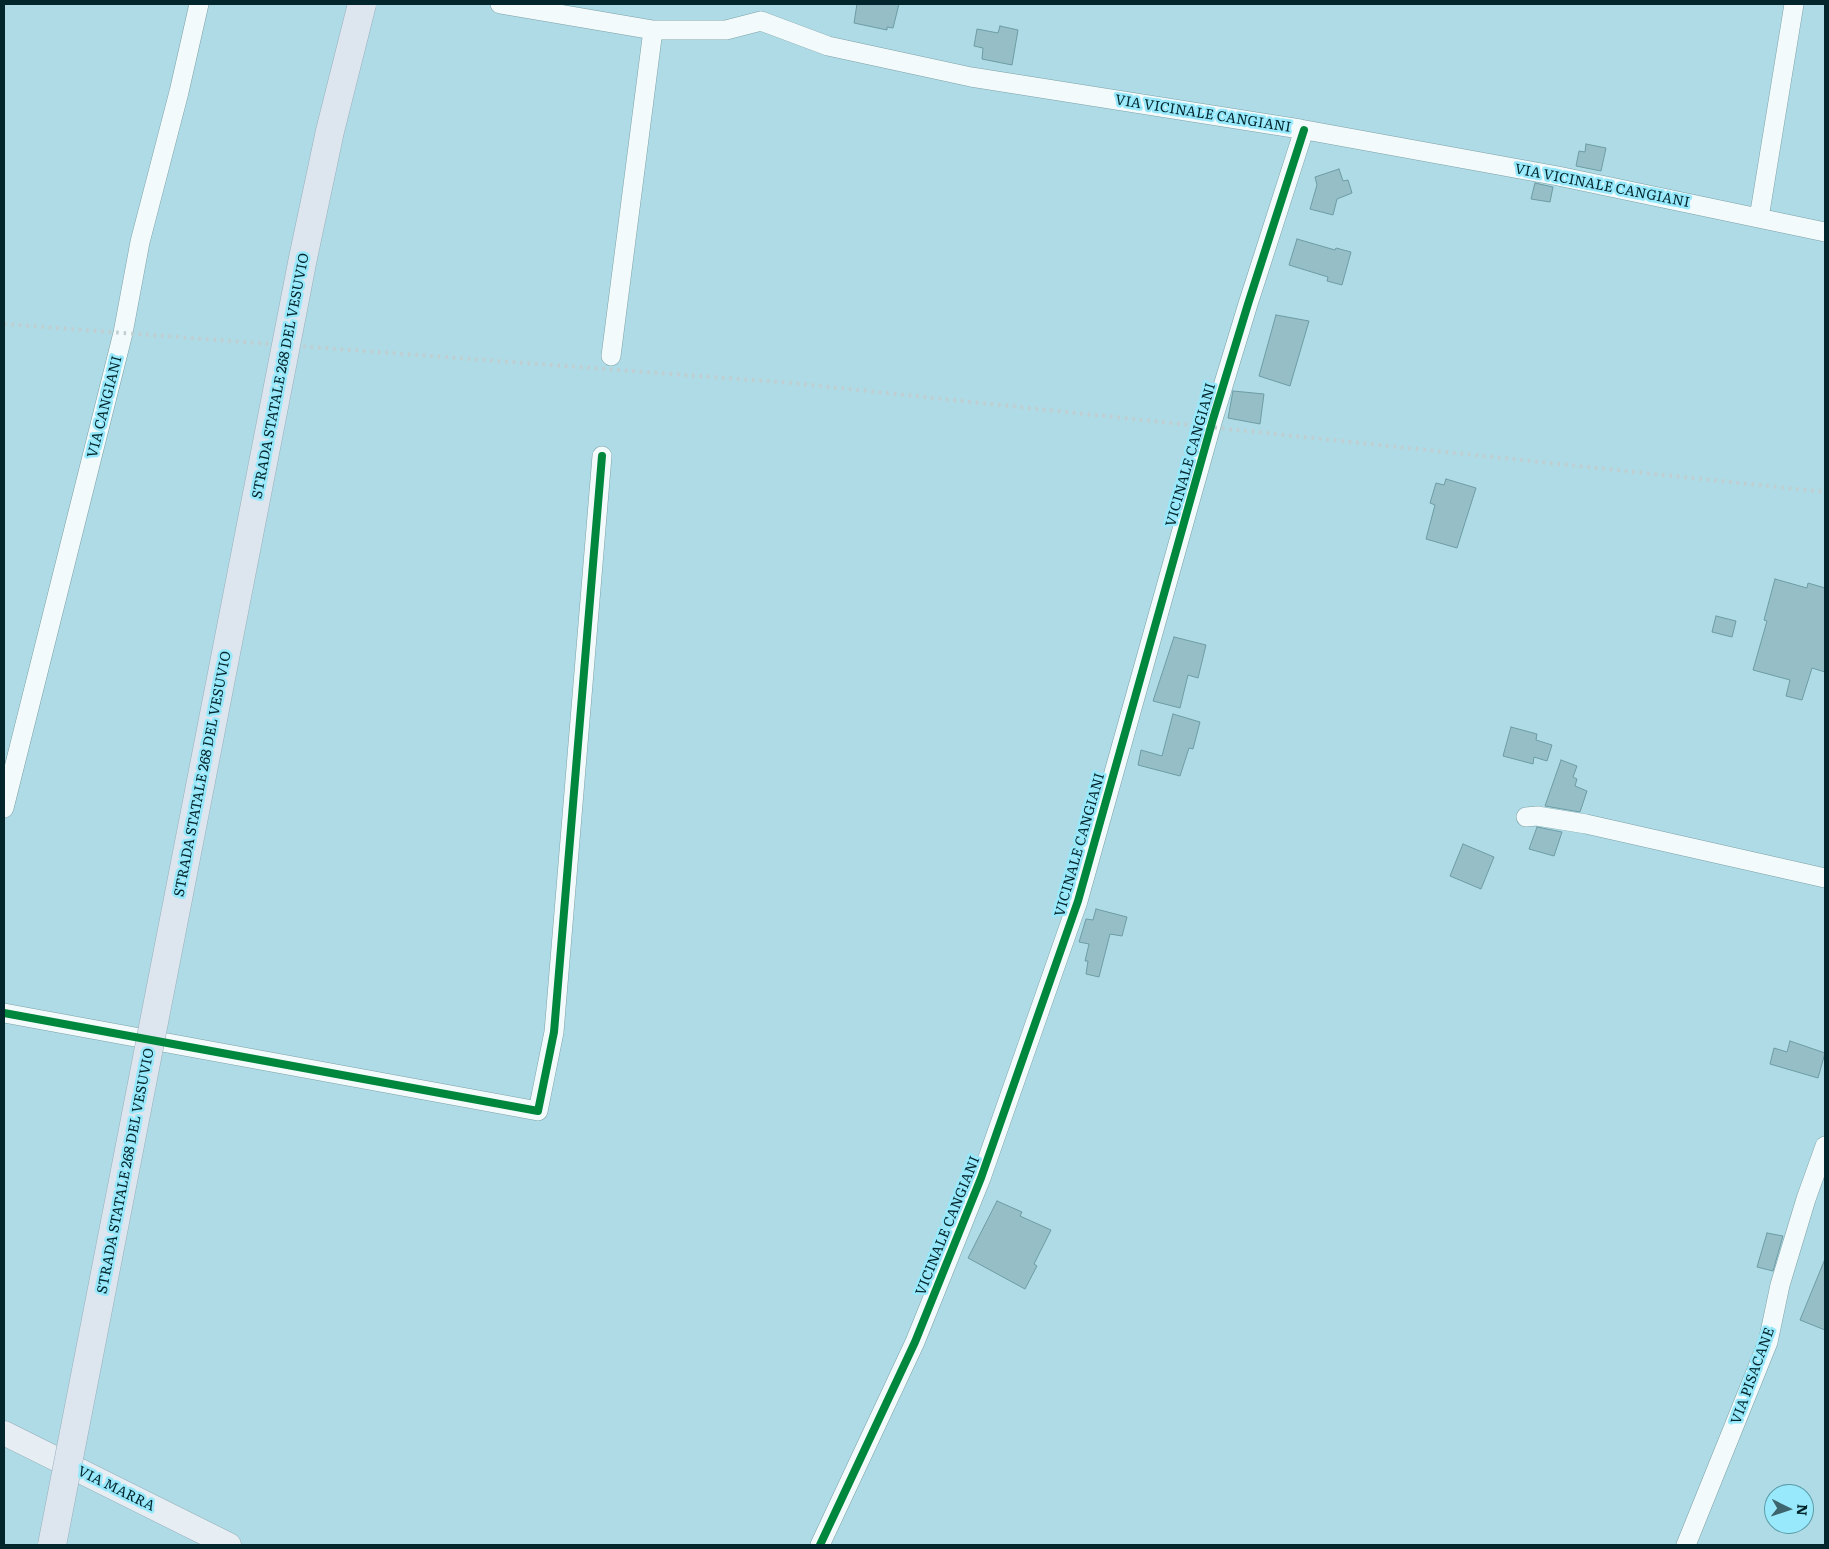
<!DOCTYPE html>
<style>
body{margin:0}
#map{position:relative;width:1829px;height:1549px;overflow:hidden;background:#aedbe5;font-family:Literata,serif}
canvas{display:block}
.frame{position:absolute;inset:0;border:5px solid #02262c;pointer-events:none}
.north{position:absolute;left:1764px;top:1484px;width:50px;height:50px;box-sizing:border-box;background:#98e9fb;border:1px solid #5c9ba8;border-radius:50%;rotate:94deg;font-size:14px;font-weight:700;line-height:20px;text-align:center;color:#02262c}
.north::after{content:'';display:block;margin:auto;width:18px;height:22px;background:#3e656d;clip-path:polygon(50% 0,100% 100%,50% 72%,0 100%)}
</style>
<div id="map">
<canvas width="1829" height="1549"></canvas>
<div class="frame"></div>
<div class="north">N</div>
</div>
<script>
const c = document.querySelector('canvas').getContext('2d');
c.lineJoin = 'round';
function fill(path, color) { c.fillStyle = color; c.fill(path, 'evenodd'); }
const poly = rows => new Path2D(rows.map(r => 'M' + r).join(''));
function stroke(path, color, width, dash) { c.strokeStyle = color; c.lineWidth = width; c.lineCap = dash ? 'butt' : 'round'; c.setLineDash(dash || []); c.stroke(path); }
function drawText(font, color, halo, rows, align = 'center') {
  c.font = font + ' Literata,serif'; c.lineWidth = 5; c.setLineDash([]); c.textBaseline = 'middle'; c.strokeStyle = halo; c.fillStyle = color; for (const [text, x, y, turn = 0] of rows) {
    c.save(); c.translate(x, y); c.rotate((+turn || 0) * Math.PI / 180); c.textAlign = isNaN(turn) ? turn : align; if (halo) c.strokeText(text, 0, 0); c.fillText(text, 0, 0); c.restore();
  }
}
const building = poly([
 [857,4,899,4,893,28,887,27,887,30,854,23,857,4],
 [1000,26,1018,30,1012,65,982,59,983,48,974,46,977,29,998,33,1000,26],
 [1586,144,1606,148,1601,171,1576,166,1579,151,1585,152,1586,144],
 [1339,169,1343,181,1348,180,1352,193,1337,199,1333,215,1310,209,1317,185,1315,177,1339,169],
 [1535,183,1553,187,1550,202,1531,199,1535,183],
 [1297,239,1335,250,1336,248,1351,252,1342,285,1327,281,1328,277,1289,265,1297,239],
 [1276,315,1309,321,1290,386,1259,376,1276,315],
 [1233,391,1264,394,1260,424,1228,418,1233,391],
 [1446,479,1476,488,1457,548,1426,539,1435,505,1430,503,1436,483,1444,485,1446,479],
 [1775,579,1807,588,1808,583,1825,588,1825,672,1812,668,1802,700,1786,696,1790,680,1753,670,1767,621,1764,620,1775,579],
 [1716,616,1736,621,1732,637,1712,632,1716,616],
 [1174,637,1206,645,1198,678,1188,675,1180,708,1153,701,1174,637],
 [1173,714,1200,722,1193,749,1189,748,1180,776,1138,765,1141,750,1162,756,1173,714],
 [1511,727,1537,734,1536,740,1552,745,1547,761,1534,757,1533,764,1503,756,1511,727],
 [1561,760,1577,766,1573,777,1577,779,1575,786,1587,791,1580,812,1545,806,1561,760],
 [1537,827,1562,832,1554,856,1529,849,1537,827],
 [1463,844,1494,857,1481,889,1450,876,1463,844],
 [1096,909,1127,917,1122,936,1110,934,1099,977,1086,974,1088,961,1085,961,1089,944,1079,942,1086,919,1093,920,1096,909],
 [1790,1041,1825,1053,1818,1078,1770,1064,1774,1048,1787,1052,1790,1041],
 [997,1201,1022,1212,1020,1216,1051,1230,1034,1264,1037,1266,1025,1289,968,1258,997,1201],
 [1767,1233,1783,1236,1773,1271,1757,1267,1767,1233],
 [1825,1259,1825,1330,1800,1320,1825,1259]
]);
fill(building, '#95bec7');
stroke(building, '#6d9ca4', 1);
const minor = poly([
 [500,4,653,30,726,30,761,21],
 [761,21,828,46,971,77,1300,129,1558,176,1825,232],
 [1759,218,1794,4],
 [611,356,653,30],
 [4,808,123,333,140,242,179,92,199,4],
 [1526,817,1537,816,1586,824,1825,878],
 [4,1013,538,1111,554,1032,602,456],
 [820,1545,915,1342,981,1178,1078,901,1213,419,1248,304,1304,130],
 [1686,1545,1768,1342,1780,1285,1806,1199,1825,1146]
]);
const major = poly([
 [4,1433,229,1545]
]);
stroke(minor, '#7ca1a8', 20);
stroke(major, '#95aebb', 25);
stroke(minor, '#f3fafb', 19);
stroke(major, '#e6eef3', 24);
stroke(poly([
 [4,324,792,383,1825,492]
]), '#c1ced1', 4, [2.5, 5]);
const highwayBridge = poly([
 [52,1545,303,258,330,131,362,4]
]);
stroke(highwayBridge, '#95aebb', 29, []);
stroke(highwayBridge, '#dde5ee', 28);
stroke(poly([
 [4,1013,538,1111,554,1032,602,456],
 [820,1545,915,1342,981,1178,1078,901,1213,419,1248,304,1304,130]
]), '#00873e', 8);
drawText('14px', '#02262c', '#98e9fb', [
 ["VIA VICINALE CANGIANI",1203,114,9],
 ["VIA VICINALE CANGIANI",1602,186,11],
 ["STRADA STATALE 268 DEL VESUVIO",281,376,-79],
 ["VIA CANGIANI",105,407,-76],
 ["VICINALE CANGIANI",1191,455,-74],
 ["STRADA STATALE 268 DEL VESUVIO",203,774,-79],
 ["VICINALE CANGIANI",1080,845,-74],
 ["STRADA STATALE 268 DEL VESUVIO",126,1171,-79],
 ["VICINALE CANGIANI",948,1226,-68],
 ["VIA PISACANE",1753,1376,-70],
 ["VIA MARRA",116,1489,26]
]);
</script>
